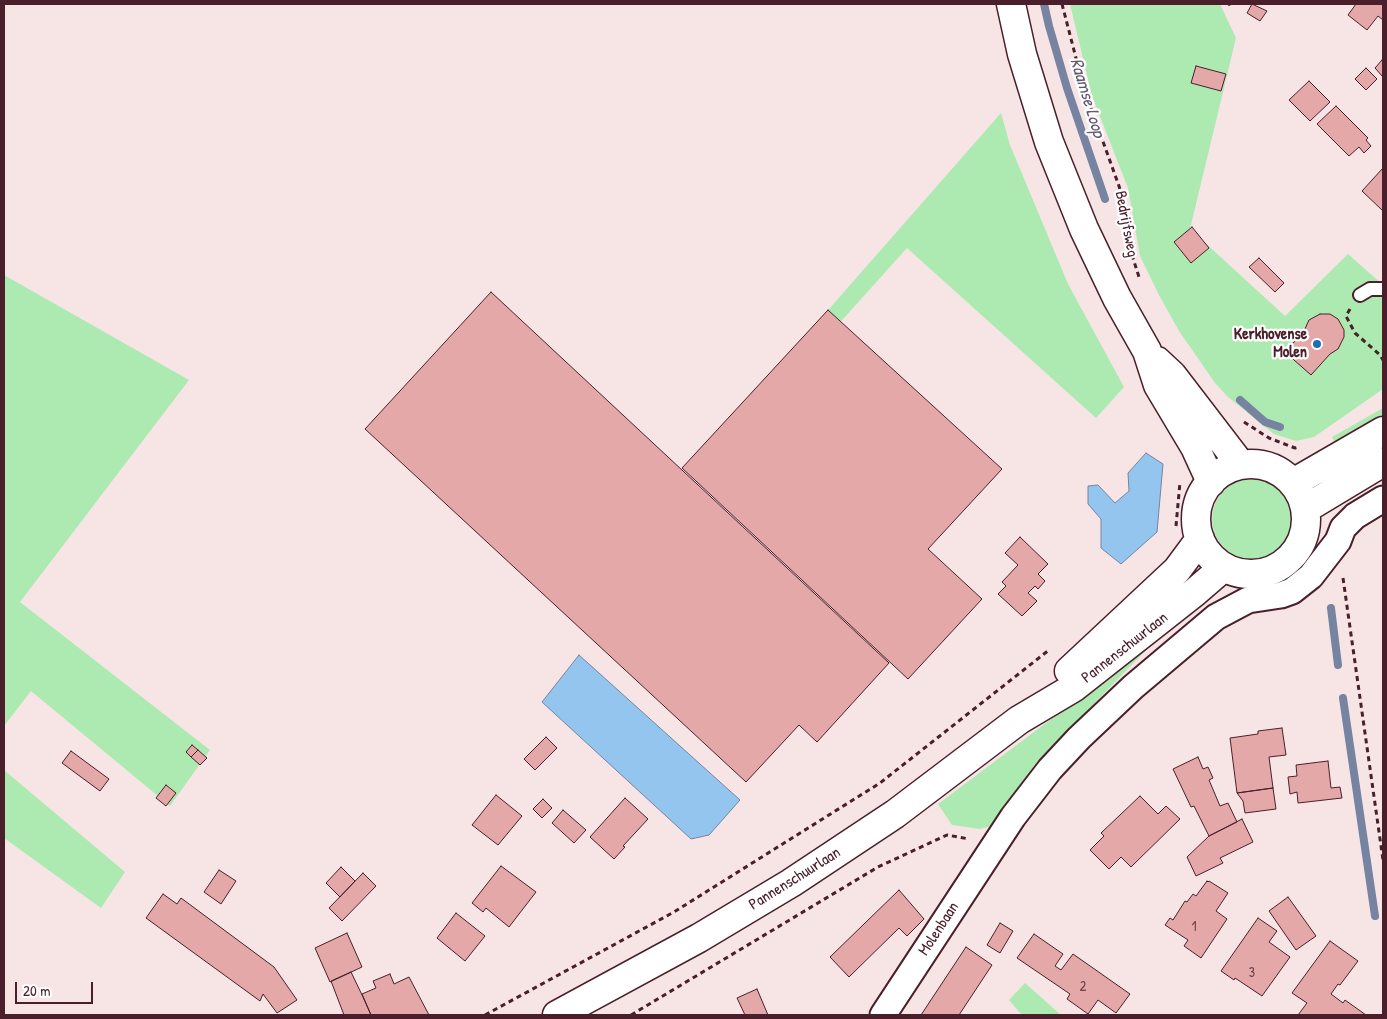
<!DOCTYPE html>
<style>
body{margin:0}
#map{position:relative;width:1387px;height:1019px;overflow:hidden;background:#f7e5e5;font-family:"Patrick Hand",sans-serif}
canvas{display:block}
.frame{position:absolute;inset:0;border:5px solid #4a1f2b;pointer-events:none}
.scale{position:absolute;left:15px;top:982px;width:78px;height:22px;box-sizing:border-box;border:2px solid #4a1f2b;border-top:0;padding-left:6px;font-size:15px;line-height:18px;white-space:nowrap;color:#4a1f2b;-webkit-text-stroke:4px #fff;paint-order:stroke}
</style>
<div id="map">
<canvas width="1387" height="1019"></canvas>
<div class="frame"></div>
<div class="scale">20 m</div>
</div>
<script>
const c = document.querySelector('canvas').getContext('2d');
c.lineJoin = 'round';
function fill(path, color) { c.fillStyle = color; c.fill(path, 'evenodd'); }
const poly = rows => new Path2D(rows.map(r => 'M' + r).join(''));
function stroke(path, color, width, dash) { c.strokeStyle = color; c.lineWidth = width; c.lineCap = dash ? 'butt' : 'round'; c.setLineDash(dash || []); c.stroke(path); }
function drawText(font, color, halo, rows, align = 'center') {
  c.font = font + ' "Patrick Hand",sans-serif'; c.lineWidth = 4.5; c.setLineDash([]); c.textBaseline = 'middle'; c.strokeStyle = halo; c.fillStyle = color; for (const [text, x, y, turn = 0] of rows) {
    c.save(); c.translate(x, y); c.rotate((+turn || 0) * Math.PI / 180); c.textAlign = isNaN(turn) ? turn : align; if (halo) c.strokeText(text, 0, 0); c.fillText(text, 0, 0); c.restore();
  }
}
fill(poly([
 [1070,4,1220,4,1236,38,1190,229,1285,316,1348,254,1383,285,1383,389,1314,437,1296,441,1274,434,1228,397,1215,383,1179,331,1160,297,1140,256,1128,188,1092,96],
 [1001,113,1010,145,1068,284,1124,387,1096,418,907,248,835,328,822,317],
 [4,275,189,380,20,602,210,750,170,806,31,691,4,726],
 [1383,408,1383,423,1339,449,1332,437],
 '1212 519a40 40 0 1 1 80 0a40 40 0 1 1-80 0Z',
 [1154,642,1035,764,995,825,980,829,952,825,938,804],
 [4,770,125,872,101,908,4,838],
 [1025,983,1061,1015,1023,1015,1019,1012,1009,1000]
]), '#aceab1');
const water = poly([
 [1146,453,1163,464,1157,532,1121,564,1101,548,1101,519,1088,504,1088,486,1098,485,1115,503,1129,491,1128,473,1146,453],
 [579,655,740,800,709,835,691,839,542,702,579,655]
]);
fill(water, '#93c5ef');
stroke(water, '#7683a1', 1);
stroke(poly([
 [1044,4,1049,26,1067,88,1105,199],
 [1240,400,1265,422,1280,427],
 [1331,608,1338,665],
 [1343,698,1375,916]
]), '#7683a1', 8);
const building = poly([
 [1252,4,1267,11,1260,21,1247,13,1252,4],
 [1356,4,1383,4,1383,20,1378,16,1367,30,1348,15,1356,4],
 [1382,60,1383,61,1383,77,1375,68,1382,60],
 [1196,66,1226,74,1221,91,1191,83,1196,66],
 [1366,68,1377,79,1366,90,1355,79,1366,68],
 [1309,81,1330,102,1310,121,1289,100,1309,81],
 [1336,106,1368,138,1366,140,1371,146,1364,153,1359,147,1349,156,1317,124,1336,106],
 [1383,168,1383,211,1362,191,1383,168],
 [1192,227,1209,248,1191,263,1174,242,1192,227],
 [1259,258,1284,283,1275,292,1249,267,1259,258],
 [491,292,889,663,817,742,799,725,746,782,365,429,491,292],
 [828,310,1002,469,928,549,982,599,908,679,682,468,828,310],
 [1320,314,1330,314,1338,319,1344,330,1344,337,1338,349,1330,354,1311,375,1285,352,1304,331,1309,320,1320,314],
 [1020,537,1048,564,1038,574,1045,581,1038,589,1035,586,1028,593,1037,601,1022,616,998,594,1006,586,1002,582,1018,565,1005,553,1020,537],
 [1282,728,1286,755,1269,757,1273,788,1237,793,1230,738,1258,734,1258,731,1282,728],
 [546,737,557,748,535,770,524,759,546,737],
 [192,745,198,750,191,757,186,752,192,745],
 [198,750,207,758,200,765,191,757,198,750],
 [71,751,109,779,100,791,62,763,71,751],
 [1198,757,1203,769,1208,767,1213,778,1209,780,1220,806,1228,803,1237,822,1209,836,1194,806,1191,807,1173,769,1198,757],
 [1328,761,1331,788,1340,787,1342,798,1298,803,1297,792,1290,794,1288,777,1297,776,1296,765,1328,761],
 [166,785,176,793,166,806,156,798,166,785],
 [1273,788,1276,809,1245,813,1243,801,1237,793,1273,788],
 [496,795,522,816,498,845,472,825,496,795],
 [1140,796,1158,814,1166,806,1180,819,1131,867,1121,857,1109,869,1090,850,1104,836,1101,833,1140,796],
 [625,798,648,819,623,846,625,847,614,859,590,837,625,798],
 [543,799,552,808,542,818,533,809,543,799],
 [563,810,586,830,574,843,552,823,563,810],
 [1242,819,1253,842,1220,858,1223,863,1196,876,1187,857,1209,836,1242,819],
 [501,866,536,892,509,927,486,908,483,912,472,903,501,866],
 [341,867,355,881,340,897,326,883,341,867],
 [219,870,236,881,221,904,204,892,219,870],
 [363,873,376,886,342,921,329,908,363,873],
 [1207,881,1208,882,1209,881,1228,893,1216,911,1227,919,1201,958,1184,946,1188,940,1165,925,1170,918,1173,920,1185,901,1187,902,1193,894,1196,896,1207,881],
 [899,890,924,919,907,936,899,928,849,977,830,957,899,890],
 [163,894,177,904,181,898,274,967,297,1000,277,1013,263,994,260,1001,146,918,163,894],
 [1288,897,1316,936,1296,950,1269,911,1288,897],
 [456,913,485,936,465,961,437,938,456,913],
 [1258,918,1277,931,1269,942,1290,957,1262,996,1235,978,1234,980,1221,971,1258,918],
 [1000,923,1013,931,1000,953,987,945,1000,923],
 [347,933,362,967,330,982,315,948,347,933],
 [1034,934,1063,954,1055,966,1061,970,1073,954,1130,994,1116,1013,1098,1000,1088,1014,1067,999,1070,994,1017,958,1034,934],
 [1330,941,1358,961,1340,985,1338,984,1331,994,1343,1003,1345,1000,1366,1015,1298,1015,1307,1003,1292,993,1330,941],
 [966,947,992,965,959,1015,921,1015,966,947],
 [351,972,363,997,371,1015,344,1015,331,981,351,972],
 [390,974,394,984,409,977,429,1015,371,1015,362,994,376,988,373,981,390,974],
 [757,989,768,1015,745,1015,737,998,757,989]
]);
fill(building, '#e3a8a7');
stroke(building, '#4a1f2b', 1);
const service = poly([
 [1360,295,1370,289,1383,289]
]);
const minor = poly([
 [883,1015,1013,817,1050,769,1079,738,1133,687,1216,617,1248,600,1281,595,1292,591,1311,576,1338,541,1343,528,1355,516,1383,499]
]);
const secondary = poly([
 [1011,4,1022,54,1049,142,1084,229,1117,298,1147,351,1158,385,1195,447,1211,482],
 [1157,361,1172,375,1241,465],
 '1196 519a55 55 0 1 1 110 0a55 55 0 1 1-110 0Z',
 [1293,483,1383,431],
 [1305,509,1383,462],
 [1069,671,1177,570,1200,539],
 [557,1015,699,938,791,883,895,814,1019,720,1073,688,1195,592,1224,567]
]);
stroke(service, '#4a1f2b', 16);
stroke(minor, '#4a1f2b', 29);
stroke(secondary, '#4a1f2b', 31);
stroke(poly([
 [1062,4,1084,89,1119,186,1124,205,1131,252,1139,277],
 [1228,5,1230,4],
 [1350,309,1346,316,1355,333,1380,355,1383,360],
 [1244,422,1269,438,1295,448,1299,447],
 [1176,526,1180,482],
 [1343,578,1383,860],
 [485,1015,674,912,880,783,1049,650],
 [631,1015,878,867,947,835,969,839]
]), '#4a1f2b', 3, [5, 4]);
stroke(service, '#fff', 12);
stroke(minor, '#fff', 25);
stroke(secondary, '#fff', 28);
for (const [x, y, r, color] of [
 [1317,344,5,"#1f6fb2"]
]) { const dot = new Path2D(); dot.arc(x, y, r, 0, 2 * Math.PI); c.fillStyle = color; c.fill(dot); stroke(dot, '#fff', 2); }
drawText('14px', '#70414a', null, [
 ["1",1194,927],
 ["3",1252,973],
 ["2",1083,987]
]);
drawText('16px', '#4a1f2b', '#fff', [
 ["Bedrijfsweg",1126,224,79],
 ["Pannenschuurlaan",1125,648,-38],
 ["Pannenschuurlaan",795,879,-32],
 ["Molenbaan",939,929,-57]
]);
drawText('bold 16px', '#4a1f2b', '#fff', [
 ["Kerkhovense",1307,335],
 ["Molen",1307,353]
], 'right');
drawText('italic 18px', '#645970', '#fff', [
 ["Raamse Loop",1087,98,73]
]);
</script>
